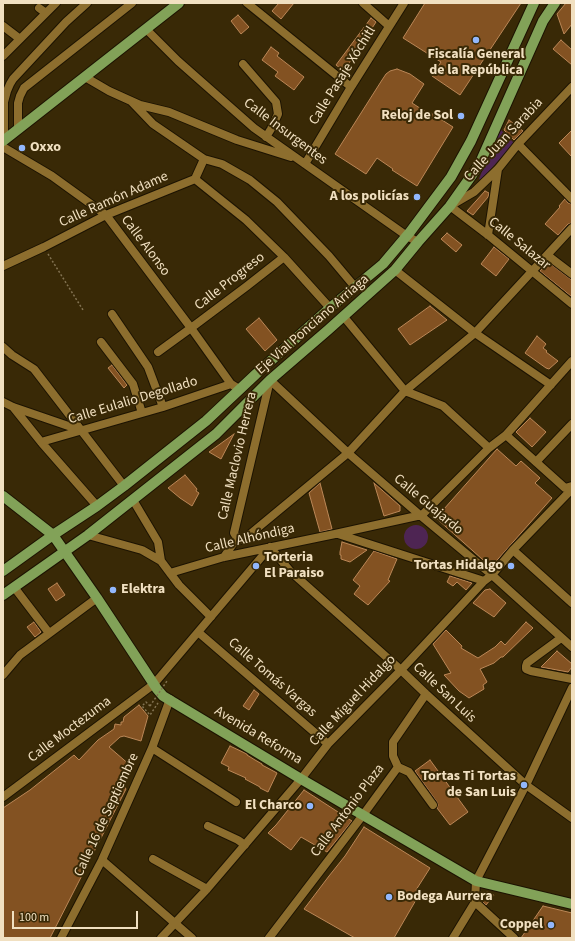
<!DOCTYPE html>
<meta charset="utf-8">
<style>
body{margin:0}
#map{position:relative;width:575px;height:941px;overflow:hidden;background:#392906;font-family:"Source Sans 3",sans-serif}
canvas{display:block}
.frame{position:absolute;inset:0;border:4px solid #f1e0c1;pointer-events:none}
.scale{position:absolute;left:12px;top:911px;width:126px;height:18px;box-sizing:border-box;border:2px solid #f1e0c1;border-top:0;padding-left:5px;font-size:12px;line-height:14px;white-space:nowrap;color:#f1e0c1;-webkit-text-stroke:3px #392906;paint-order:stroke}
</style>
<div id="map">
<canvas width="575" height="941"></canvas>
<div class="frame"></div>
<div class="scale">100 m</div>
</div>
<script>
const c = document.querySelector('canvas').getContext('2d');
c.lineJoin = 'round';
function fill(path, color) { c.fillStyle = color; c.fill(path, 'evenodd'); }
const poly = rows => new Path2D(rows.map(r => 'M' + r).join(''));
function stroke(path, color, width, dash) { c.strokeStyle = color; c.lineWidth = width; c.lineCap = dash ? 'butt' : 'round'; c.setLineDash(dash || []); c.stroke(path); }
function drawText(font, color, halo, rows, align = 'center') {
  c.font = font + ' "Source Sans 3",sans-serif'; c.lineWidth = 4; c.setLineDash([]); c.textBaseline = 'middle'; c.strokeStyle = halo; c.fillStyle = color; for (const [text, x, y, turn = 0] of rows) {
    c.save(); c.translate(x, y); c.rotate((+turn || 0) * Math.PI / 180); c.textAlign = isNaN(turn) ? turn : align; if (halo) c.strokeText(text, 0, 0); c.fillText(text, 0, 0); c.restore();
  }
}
fill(poly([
 [499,128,514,143,481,180,479,179],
 '404 537a12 12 0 1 1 24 0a12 12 0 1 1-24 0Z'
]), '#4e2553');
const building = poly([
 [279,3,294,3,281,19,272,11,279,3],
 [425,3,521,3,460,95,432,76,441,62,403,38,425,3],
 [566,3,572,3,572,24,564,34,557,14,566,3],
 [238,15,249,27,241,34,231,21,238,15],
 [371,18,376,22,344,71,336,65,371,18],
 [561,40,572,50,572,65,553,49,561,40],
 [271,47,279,53,277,56,304,77,294,90,275,76,278,72,262,60,271,47],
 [397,69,410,74,424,84,412,103,429,114,431,113,453,127,417,186,392,170,393,169,377,158,366,174,335,154,382,80,386,74,390,71,397,69],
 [509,120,523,131,514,140,504,130,509,120],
 [572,130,572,157,559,143,572,130],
 [485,191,489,193,488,197,473,215,467,211,485,191],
 [565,199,568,203,572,204,572,223,568,224,558,235,545,224,560,207,559,206,565,199],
 [447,233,462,245,456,252,441,239,447,233],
 [494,247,509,259,496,276,481,264,494,247],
 [548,262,569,278,572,280,572,297,540,271,548,262],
 [430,306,447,320,410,345,398,329,430,306],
 [259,318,277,340,265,351,246,329,259,318],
 [537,336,546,344,543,348,547,351,546,352,558,361,549,369,546,368,525,353,537,336],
 [112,365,127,385,124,388,108,368,112,365],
 [530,418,546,432,532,447,516,432,530,418],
 [234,434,221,459,209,452,234,434],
 [497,449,516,466,521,461,540,478,535,483,552,498,491,567,436,518,497,449],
 [185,475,197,489,196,491,199,493,192,506,180,498,168,488,185,475],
 [320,483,332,529,320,532,309,493,320,483],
 [374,483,400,506,400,511,384,516,374,483],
 [342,542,367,550,350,562,341,559,341,555,340,555,340,552,342,542],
 [374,551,397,559,388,580,390,581,368,605,354,594,360,586,353,580,374,551],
 [450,576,472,583,466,590,457,582,453,586,447,582,450,576],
 [57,583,65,595,56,601,48,589,57,583],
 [490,589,506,603,494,617,473,603,485,590,490,589],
 [34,622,41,632,35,637,27,627,34,622],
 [526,622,533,628,503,657,501,657,494,663,480,669,487,682,483,685,484,689,469,698,459,691,444,675,451,673,433,644,446,630,462,646,461,648,478,658,495,647,501,641,505,645,526,622],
 [557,651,572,664,572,667,568,672,541,667,557,651],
 [254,690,259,694,249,710,243,706,254,690],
 [139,705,148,716,141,741,124,736,120,737,109,747,131,766,120,780,126,789,50,938,3,938,3,808,30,790,74,755,79,760,98,740,114,729,115,724,121,725,121,722,123,722,124,717,139,705],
 [230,746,247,754,247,755,255,760,262,764,262,765,277,773,268,792,260,788,260,787,245,779,246,778,228,770,229,767,221,763,230,746],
 [430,760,468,812,450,825,437,808,438,805,437,802,415,771,430,760],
 [304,790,352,821,327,852,301,837,291,850,268,833,276,825,304,790],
 [364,827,430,868,416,890,420,893,394,938,355,938,304,909,329,876,345,856,364,827],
 [481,892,488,892,494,895,486,905,481,900,481,892],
 [543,906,572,913,572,938,521,938,543,906]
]);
fill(building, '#835222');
stroke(building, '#bb8757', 1);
const minor = poly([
 [247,3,351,87],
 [363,3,389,26],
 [39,8,46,13],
 [3,26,20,39],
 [146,29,178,61,254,128,407,236,418,242],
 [3,56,56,3],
 [243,64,276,102,278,114,271,129,266,137],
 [85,77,109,91,140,105,169,112,237,140,291,157],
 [572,87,518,144,498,169,474,192,450,206,488,235,572,304],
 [131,101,153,124,204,159,222,164,250,180,277,202,329,256,355,287],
 [18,129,18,103,20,96,24,88,132,3],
 [4,140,4,102,7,91,10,84,13,79,66,22,87,3],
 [518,144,572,199],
 [3,147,52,176,106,215,191,328,231,384,239,389],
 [305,164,351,87,404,3],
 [195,179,246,220,284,257,330,308],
 [488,235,498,169],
 [547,255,572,274],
 [3,266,44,247,106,215,195,179,204,159],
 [395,270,475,333,551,385],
 [112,314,148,367,163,407],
 [344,317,405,391,443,406,489,448],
 [101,342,133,384,142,413],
 [3,347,12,355,34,369,124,486],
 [158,352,191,328,247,286,284,257],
 [3,402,13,407,80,430],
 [13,407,41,442,97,506],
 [506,435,565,488,572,486],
 [41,442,163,407,231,384],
 [536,462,572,424],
 [133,500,158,542,161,561],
 [338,534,484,581],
 [88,535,142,550,161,561,179,585,211,617],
 [237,538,234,533,270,380,348,453,421,516,492,575,572,647],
 [237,538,243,540,348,453,405,391,475,333,572,228],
 [513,550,572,603],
 [224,557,237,538],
 [170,573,224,557,335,534,417,516,421,516,489,448,506,435,572,361],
 [14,587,49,633],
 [198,632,328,744],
 [561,638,527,663,526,666,526,669,531,671,572,679],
 [3,675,20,655,97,598],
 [152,748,236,802],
 [398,767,409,772,433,805],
 [3,797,154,684,270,547,290,571,401,670,426,694,526,785,572,818],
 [208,826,238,840,245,845],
 [153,859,207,889],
 [102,860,192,938],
 [475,902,514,938],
 [61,938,102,860,152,748,170,699],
 [161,938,207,889,301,779,328,744,401,670,484,581,492,575,513,550,572,489],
 [269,938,363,815,398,767,393,756,393,742,426,694],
 [453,938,475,902,476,881,526,785,572,688]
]);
const major = poly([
 [3,141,179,3],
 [3,496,53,535,97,598,157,689,163,696,301,779,476,881,572,904],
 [3,571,53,535,97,506,124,486,206,421,256,374,330,308,383,264,410,232,451,177,471,141,534,3],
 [3,595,88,535,216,434,270,380,328,330,395,270,418,242,450,206,479,165,543,21,555,3]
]);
stroke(minor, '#1c1302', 10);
stroke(major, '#1c1302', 12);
stroke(poly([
 [48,254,83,310],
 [150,706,146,702,142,706,150,715,158,703]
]), '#827251', 1.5, [2, 2]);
stroke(minor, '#8d6e2e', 8);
stroke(major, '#82a258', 10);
stroke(poly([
 [150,706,167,681]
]), '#827251', 1.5, [2, 2]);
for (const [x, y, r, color] of [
 [476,40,4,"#92b7fd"],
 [461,116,4,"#92b7fd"],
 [22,148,4,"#92b7fd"],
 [417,197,4,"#92b7fd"],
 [256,566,4,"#92b7fd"],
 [511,566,4,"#92b7fd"],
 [113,590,4,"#92b7fd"],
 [524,785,4,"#92b7fd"],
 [310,806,4,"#92b7fd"],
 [389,897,4,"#92b7fd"],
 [551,925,4,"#92b7fd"]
]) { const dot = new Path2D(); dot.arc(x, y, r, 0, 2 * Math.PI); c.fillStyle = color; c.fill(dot); stroke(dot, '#392906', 1.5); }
drawText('bold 14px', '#f1e0c1', '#392906', [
 ["Fiscalía General",476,55,"center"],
 ["de la República",476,71,"center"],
 ["Reloj de Sol",453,116],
 ["Oxxo",30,148,"left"],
 ["A los policías",409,197],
 ["Torteria",264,558,"left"],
 ["El Paraiso",264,574,"left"],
 ["Tortas Hidalgo",503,566],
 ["Elektra",121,590,"left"],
 ["Tortas Ti Tortas",516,777],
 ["de San Luis",516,793],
 ["El Charco",302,806],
 ["Bodega Aurrera",397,897,"left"],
 ["Coppel",543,925]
], 'right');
drawText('14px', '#f1e0c1', '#392906', [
 ["Calle Pasaje Xóchitl",343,76,-58],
 ["Calle Insurgentes",285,132,37],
 ["Calle Juan Sarabia",504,140,-47],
 ["Calle Ramón Adame",114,200,-24],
 ["Calle Salazar",519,244,39],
 ["Calle Alonso",145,246,53],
 ["Calle Progreso",230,282,-38],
 ["Eje Vial Ponciano Arriaga",313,325,-41],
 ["Calle Eulalio Degollado",133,401,-17],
 ["Calle Maclovio Herrera",238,456,-77],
 ["Calle Guajardo",428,505,40],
 ["Calle Alhóndiga",250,539,-13],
 ["Calle Tomás Vargas",272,678,41],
 ["Calle San Luis",444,693,43],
 ["Calle Miguel Hidalgo",353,701,-47],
 ["Calle Moctezuma",70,730,-37],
 ["Avenida Reforma",258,736,31],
 ["Calle Antonio Plaza",348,811,-53],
 ["Calle 16 de Septiembre",107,815,-65]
]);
</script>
